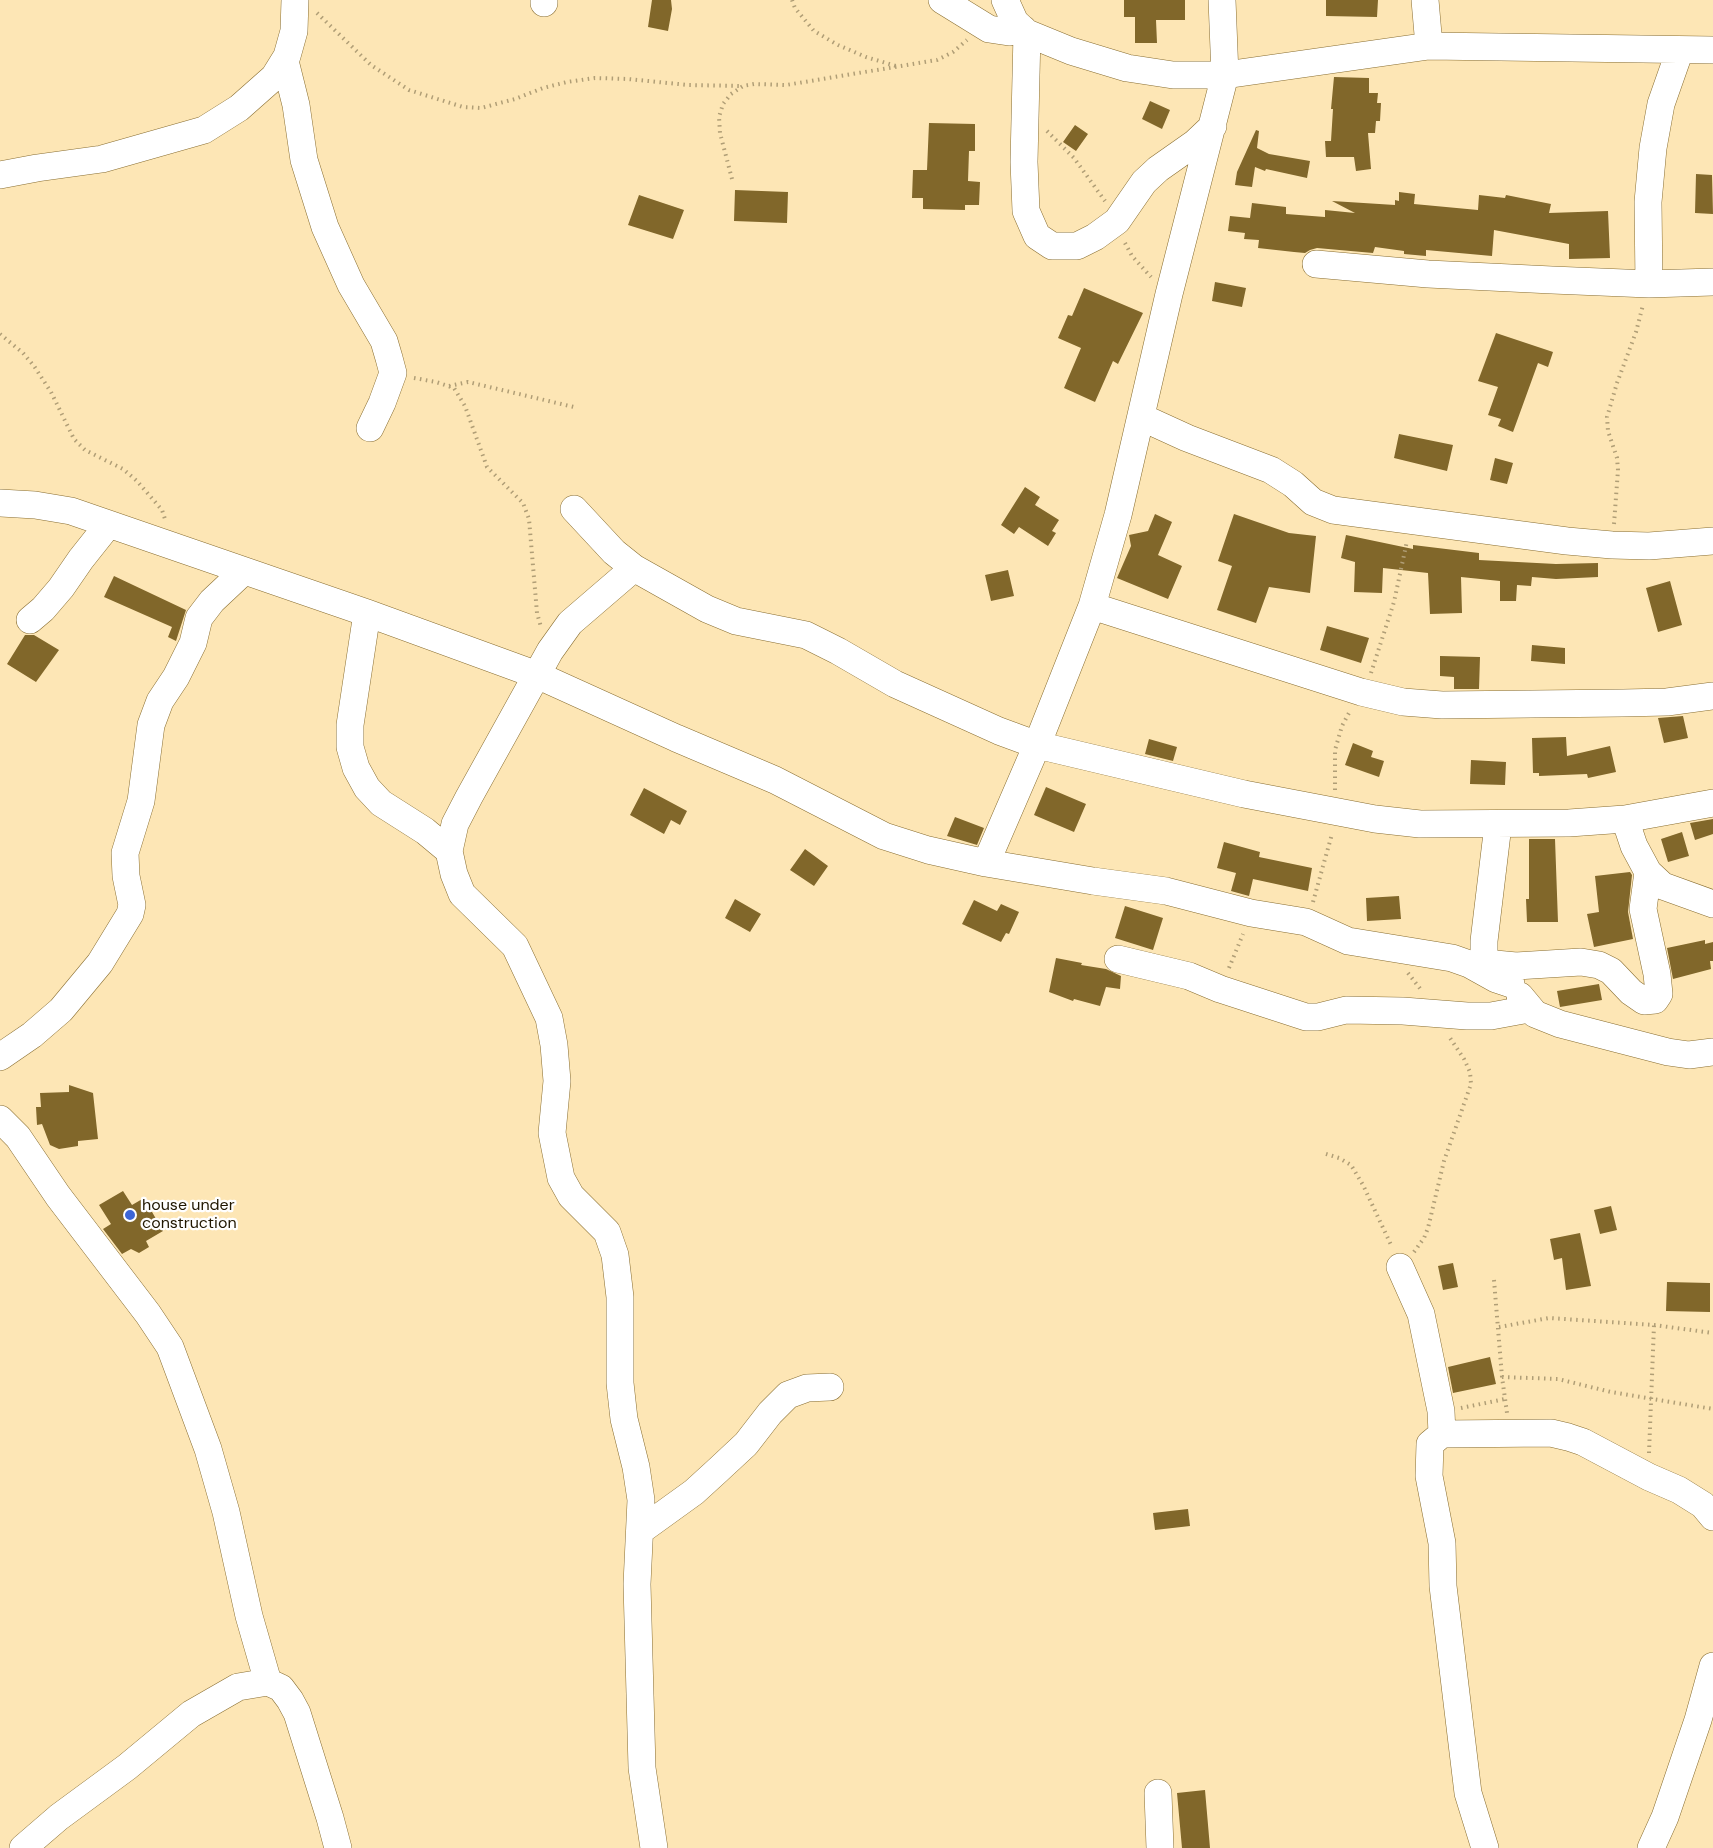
<!DOCTYPE html>
<style>
body{margin:0}
canvas{display:block;background:#fde6b5}
</style>
<canvas width="1713" height="1848"></canvas>
<script>
const c = document.querySelector('canvas').getContext('2d');
c.lineJoin = 'round';
function fill(path, color) { c.fillStyle = color; c.fill(path, 'evenodd'); }
const poly = rows => new Path2D(rows.map(r => 'M' + r).join(''));
function stroke(path, color, width, dash) { c.strokeStyle = color; c.lineWidth = width; c.lineCap = dash ? 'butt' : 'round'; c.setLineDash(dash || []); c.stroke(path); }
function drawText(font, color, halo, rows, align = 'center') {
  c.font = font + ' "DM Sans",sans-serif'; c.lineWidth = 4.5; c.setLineDash([]); c.textBaseline = 'middle'; c.strokeStyle = halo; c.fillStyle = color; for (const [text, x, y, turn = 0] of rows) {
    c.save(); c.translate(x, y); c.rotate((+turn || 0) * Math.PI / 180); c.textAlign = isNaN(turn) ? turn : align; if (halo) c.strokeText(text, 0, 0); c.fillText(text, 0, 0); c.restore();
  }
}
fill(poly([
 [652,0,671,0,672,9,668,31,648,27],
 [1124,0,1185,0,1185,20,1156,20,1157,43,1135,43,1135,17,1124,17],
 [1326,0,1378,0,1377,17,1326,16],
 [1334,77,1369,78,1369,93,1378,93,1377,103,1381,103,1380,121,1376,121,1375,133,1368,133,1371,169,1356,171,1354,157,1326,157,1325,141,1331,141,1333,109,1331,109],
 [1150,101,1170,110,1162,129,1142,119],
 [929,123,975,124,975,151,969,151,968,181,980,182,979,205,965,205,965,210,923,209,923,198,912,198,913,170,927,170],
 [1075,125,1088,134,1076,151,1063,142],
 [1256,130,1259,131,1257,148,1269,154,1310,161,1307,178,1266,169,1265,171,1255,167,1252,187,1235,185,1237,172],
 [1696,174,1712,175,1713,214,1695,213],
 [735,190,788,192,787,223,734,221],
 [1399,192,1415,194,1414,204,1478,210,1479,195,1505,198,1506,195,1551,204,1549,213,1608,211,1610,258,1569,259,1569,244,1494,230,1492,256,1426,250,1426,256,1404,254,1404,251,1375,247,1373,253,1317,248,1310,250,1305,253,1294,252,1258,248,1259,240,1244,239,1245,233,1228,231,1230,216,1250,218,1252,203,1286,207,1286,214,1325,217,1325,210,1355,213,1332,201,1395,205,1395,200,1399,201],
 [639,195,684,210,673,239,628,225],
 [1215,282,1246,288,1242,307,1212,301],
 [1084,288,1143,313,1118,364,1113,361,1095,402,1064,388,1081,348,1058,338,1068,315,1072,316],
 [1496,333,1553,352,1548,367,1538,363,1513,432,1498,426,1501,419,1488,415,1498,387,1478,381],
 [1399,434,1453,445,1447,471,1394,458],
 [1495,458,1513,463,1507,484,1490,480],
 [1025,487,1040,497,1035,505,1059,520,1052,531,1056,533,1048,546,1019,527,1014,534,1001,525],
 [1155,514,1172,522,1158,555,1182,566,1168,599,1117,578,1131,546,1129,535,1148,531],
 [1234,514,1289,533,1316,536,1310,593,1269,587,1256,623,1217,610,1232,566,1218,561],
 [1346,535,1413,549,1413,545,1479,553,1479,560,1556,564,1598,563,1598,577,1556,579,1532,577,1531,586,1517,585,1516,601,1500,601,1500,581,1461,577,1462,613,1430,614,1428,573,1383,568,1382,593,1354,592,1355,562,1341,558],
 [1008,570,1014,596,991,601,985,575],
 [114,576,186,610,176,641,168,637,172,627,104,597],
 [1670,581,1682,625,1658,632,1646,588],
 [1327,626,1369,638,1361,663,1320,650],
 [25,635,34,635,59,650,36,682,7,664],
 [1532,645,1565,648,1565,664,1531,661],
 [1440,656,1480,657,1479,689,1454,689,1454,677,1440,676],
 [1683,716,1688,738,1664,743,1658,718],
 [1566,737,1567,756,1610,746,1616,772,1588,778,1587,774,1539,776,1539,773,1533,773,1532,738],
 [1149,739,1177,747,1173,761,1145,754],
 [1353,743,1373,751,1371,757,1384,761,1379,777,1345,765],
 [1471,760,1506,762,1505,785,1470,784],
 [1046,787,1086,804,1074,832,1034,815],
 [644,788,687,811,680,825,671,820,664,834,630,815],
 [955,817,984,828,977,845,947,836],
 [1713,819,1713,834,1695,840,1690,823],
 [1682,832,1689,856,1668,862,1661,839],
 [1529,839,1555,839,1558,922,1527,922,1526,899,1529,899],
 [1224,842,1260,852,1259,857,1312,868,1308,891,1253,879,1249,896,1231,891,1236,873,1217,868],
 [805,849,828,866,814,886,790,870],
 [1630,872,1632,875,1628,912,1633,939,1594,947,1587,914,1599,912,1595,876],
 [1399,896,1401,919,1367,921,1366,898],
 [735,899,761,914,750,932,725,918],
 [974,900,997,911,1001,904,1019,912,1009,934,1006,933,1001,942,962,924],
 [1125,906,1163,918,1153,950,1115,938],
 [1705,940,1705,944,1713,942,1713,961,1710,961,1711,969,1673,979,1667,948],
 [1056,958,1082,963,1081,965,1106,969,1121,976,1120,989,1106,987,1100,1006,1074,999,1073,1001,1049,992],
 [1599,984,1602,1000,1560,1007,1557,991],
 [69,1085,93,1093,98,1139,78,1141,78,1146,59,1149,50,1145,42,1124,37,1125,36,1107,41,1107,40,1093,69,1092],
 [123,1191,132,1205,144,1198,163,1231,146,1241,149,1247,139,1253,131,1249,122,1254,103,1229,111,1224,99,1205],
 [1611,1206,1617,1230,1600,1234,1594,1210],
 [1580,1233,1591,1286,1566,1290,1562,1258,1554,1260,1550,1239],
 [1453,1263,1458,1287,1443,1290,1438,1266],
 [1667,1282,1710,1283,1710,1312,1666,1311],
 [1490,1357,1496,1384,1453,1393,1448,1367],
 [1188,1509,1190,1526,1155,1530,1153,1513],
 [1205,1790,1210,1848,1182,1848,1177,1793]
]), '#81672a');
const minor = poly([
 [942,0,989,29,1009,32,1023,29],
 [1005,0,1015,22,1027,33,1071,51,1127,68,1173,75,1225,75,1429,46,1713,50],
 [1425,0,1429,46],
 [544,3,544,0],
 [1027,33,1024,162,1026,211,1037,236,1052,246,1077,246,1095,237,1117,221,1144,182,1158,169,1195,143,1213,126],
 [285,61,296,105,304,160,325,227,351,285,384,341,389,358,393,373,382,403,370,428],
 [0,175,37,168,102,159,204,130,239,108,274,77,287,56,294,31,295,0],
 [1316,264,1428,274,1552,280,1649,284,1713,282],
 [1649,284,1648,202,1653,148,1661,104,1680,50],
 [1141,417,1187,438,1271,470,1293,484,1313,502,1333,510,1567,541,1612,545,1649,546,1713,541],
 [0,503,35,505,71,511,367,613,537,675,676,738,775,780,884,836,928,850,986,863,1093,881,1166,891,1251,913,1306,922,1348,941,1452,958,1469,964,1496,979,1511,984],
 [574,509,614,552,634,568,707,609,736,621,806,635,838,651,895,684,999,731,1037,745,1244,794,1375,819,1420,824,1569,823,1625,819,1713,803],
 [634,568,570,623,550,651,469,797,455,824,449,851,454,874,462,894,515,946,549,1018,554,1045,557,1081,552,1133,561,1178,571,1196,607,1232,615,1255,620,1297,620,1383,624,1419,636,1467,641,1500,637,1584,642,1768,654,1848],
 [1092,606,1361,692,1403,702,1442,705,1623,703,1667,702,1713,696],
 [367,613,350,725,350,747,356,768,367,788,381,803,425,831,449,851],
 [30,620,43,609,61,588,81,559,108,525],
 [1625,819,1634,846,1648,872,1663,886,1713,904],
 [1498,825,1484,941,1484,954,1488,962,1495,964,1516,966,1581,962,1599,965,1611,971,1631,992,1644,1001,1655,1000,1659,994,1657,974,1643,909,1648,872],
 [986,863,1037,745,1092,606,1118,515,1169,294,1225,75,1222,0],
 [1118,959,1189,976,1220,989,1306,1017,1318,1017,1346,1010,1403,1011,1467,1016,1491,1016,1529,1009],
 [1520,996,1535,1014,1560,1024,1668,1052,1689,1055,1713,1052],
 [0,1057,32,1035,61,1010,100,963,130,914,132,905,126,876,125,853,141,801,151,725,160,701,176,677,193,643,199,618,212,601,244,571],
 [0,1119,18,1137,58,1196,148,1314,170,1347,208,1449,226,1512,249,1616,268,1682],
 [1400,1267,1421,1314,1441,1411,1442,1434,1430,1444,1429,1476,1442,1543,1443,1586,1468,1793,1485,1848],
 [1442,1434,1551,1433,1568,1437,1583,1442,1649,1477,1679,1490,1703,1505,1713,1517],
 [640,1531,694,1492,717,1471,746,1444,770,1413,788,1395,807,1388,830,1387],
 [1158,1793,1160,1848],
 [23,1848,59,1817,127,1767,191,1714,238,1687,268,1682,281,1688,290,1700,297,1713,330,1818,338,1848],
 [1651,1848,1665,1817,1698,1720,1713,1666]
]);
stroke(minor, '#896e31', 28);
stroke(poly([
 [792,0,795,8,814,31,838,45,866,57,896,66],
 [317,13,371,65,409,90,463,107,481,108,515,99,543,88,567,82,595,78,628,79,688,85,743,86],
 [1047,131,1074,158,1105,201],
 [732,179,720,133,719,117,723,104,731,94,743,86,754,84,786,85,937,60,953,52,967,40],
 [1125,243,1132,256,1151,277],
 [0,334,23,353,34,366,51,392,74,439,85,450,123,469,137,481,162,510,165,519],
 [414,378,436,382,454,388,465,406,487,467,523,503,529,519,537,613,541,627],
 [449,386,468,382,574,407],
 [1614,524,1618,470,1617,458,1608,431,1607,417,1617,383,1636,332,1643,305],
 [1371,673,1394,602,1407,541],
 [1335,790,1335,750,1342,726,1350,711],
 [1313,902,1332,834],
 [1229,968,1243,934],
 [1408,973,1422,991],
 [1326,1154,1339,1158,1351,1165,1363,1185,1392,1247],
 [1414,1252,1424,1238,1428,1228,1444,1161,1471,1084,1470,1072,1464,1059,1450,1038],
 [1494,1280,1502,1377,1507,1413],
 [1499,1327,1549,1318,1654,1325,1713,1333],
 [1502,1377,1558,1379,1611,1392,1713,1409],
 [1461,1408,1505,1399],
 [1649,1453,1654,1325]
]), '#b09e76', 4, [1.5, 4.5]);
stroke(minor, '#fff', 27);
for (const [x, y, r, color] of [
 [130,1215,6,"#3d66d7"]
]) { const dot = new Path2D(); dot.arc(x, y, r, 0, 2 * Math.PI); c.fillStyle = color; c.fill(dot); stroke(dot, '#fff', 2); }
drawText('16px', '#211700', '#fff', [
 ["house under",142,1206],
 ["construction",142,1224]
], 'left');
</script>
